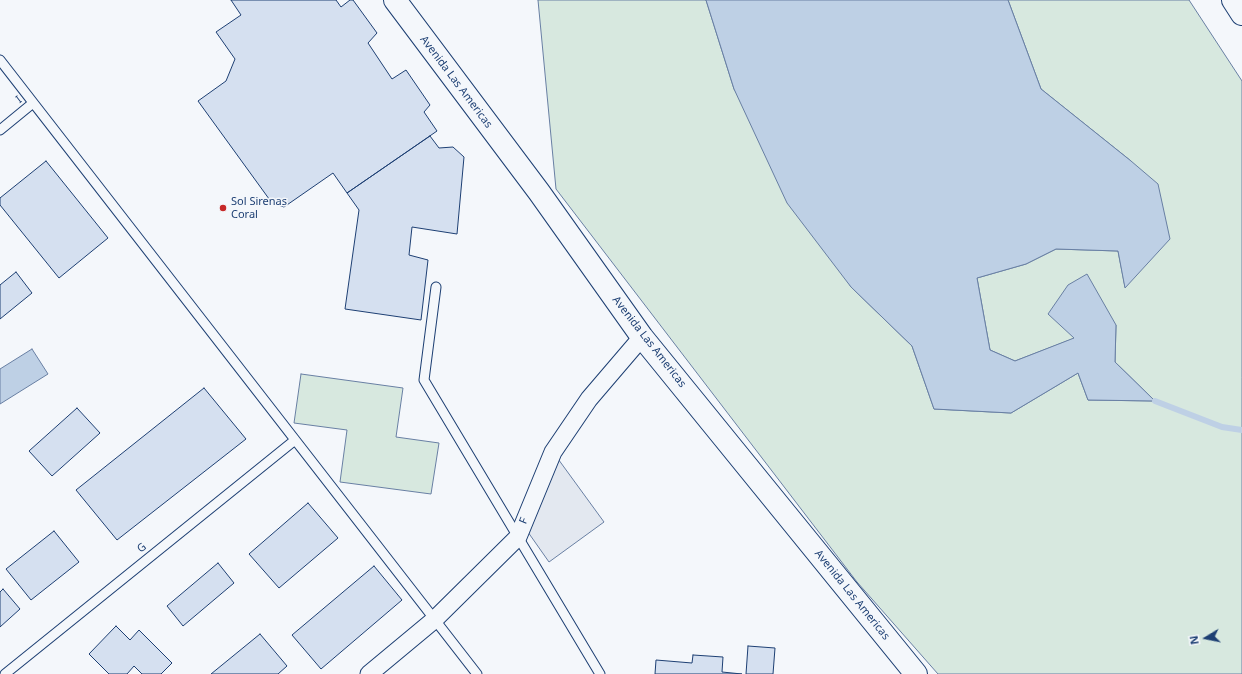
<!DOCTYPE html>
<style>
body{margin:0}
#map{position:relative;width:1242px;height:674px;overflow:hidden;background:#f4f7fb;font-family:"Noto Sans",sans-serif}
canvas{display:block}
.north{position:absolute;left:1186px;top:618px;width:40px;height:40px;-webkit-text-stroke:3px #f4f7fb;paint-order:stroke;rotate:260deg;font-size:11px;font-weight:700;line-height:16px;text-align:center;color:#1d3f73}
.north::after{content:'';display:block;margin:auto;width:14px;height:18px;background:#1d3f73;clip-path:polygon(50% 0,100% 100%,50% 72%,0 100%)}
</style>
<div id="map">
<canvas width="1242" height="674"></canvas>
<div class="north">N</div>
</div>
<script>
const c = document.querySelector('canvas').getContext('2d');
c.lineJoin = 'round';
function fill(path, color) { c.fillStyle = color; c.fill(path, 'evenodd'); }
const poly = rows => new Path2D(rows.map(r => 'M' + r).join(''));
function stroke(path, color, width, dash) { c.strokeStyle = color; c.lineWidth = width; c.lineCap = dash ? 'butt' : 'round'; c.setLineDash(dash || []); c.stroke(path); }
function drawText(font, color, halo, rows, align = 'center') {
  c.font = font + ' "Noto Sans",sans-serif'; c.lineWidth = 3; c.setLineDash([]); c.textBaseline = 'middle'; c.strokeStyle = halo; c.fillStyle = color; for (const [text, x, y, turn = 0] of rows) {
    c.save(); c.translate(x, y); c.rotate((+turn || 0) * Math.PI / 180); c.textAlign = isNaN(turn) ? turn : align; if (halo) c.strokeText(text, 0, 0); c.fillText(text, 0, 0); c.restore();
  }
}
const green = poly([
 [538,0,706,0,734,89,851,287,912,346,934,409,1011,413,1078,373,1088,400,1155,401,1115,362,1116,325,1075,338,1015,361,990,350,977,278,1026,264,1056,249,1118,251,1125,287,1131,161,1041,89,1008,0,1189,0,1242,81,1242,674,938,674,857,582,556,189,538,0],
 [301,374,403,388,396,437,439,443,431,494,340,482,347,430,294,423,301,374]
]);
fill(green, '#d7e8df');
stroke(green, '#687fa3', 1);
const parking = poly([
 [553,452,604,522,549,562,523,525,553,452]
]);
fill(parking, '#e3e8f0');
stroke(parking, '#687fa3', 1);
const water = poly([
 [706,0,1008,0,1041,89,1131,161,1158,184,1170,239,1125,288,1118,251,1056,249,1026,264,977,278,990,350,1015,361,1074,338,1048,314,1068,285,1087,274,1116,325,1115,362,1155,401,1088,400,1078,373,1011,413,934,409,912,346,851,287,787,203,734,89,706,0],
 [32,349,48,374,0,404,0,369,32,349]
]);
fill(water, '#bed0e5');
stroke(water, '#687fa3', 1);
stroke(poly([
 [1155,401,1222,427,1242,430]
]), '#bed0e5', 6);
const building = poly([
 [231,0,336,0,341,7,350,0,353,0,377,33,368,43,392,79,406,70,430,105,424,112,437,131,347,193,333,173,284,207,272,203,198,101,226,81,235,59,216,32,241,15,231,0],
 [430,136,439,148,453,147,464,157,457,234,412,227,409,255,428,260,421,320,345,309,359,210,347,193,430,136],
 [46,161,108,238,59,278,0,205,0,198,46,161],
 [16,272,32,293,0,319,0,285,16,272],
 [204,388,246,439,117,540,76,490,204,388],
 [77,408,100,433,52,476,29,451,77,408],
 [308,503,338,538,279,588,249,554,308,503],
 [54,531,79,562,31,600,6,569,54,531],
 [218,563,234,583,183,626,167,606,218,563],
 [374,566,402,600,321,669,292,635,374,566],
 [3,589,20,609,0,627,0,592,3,589],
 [116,626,130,640,139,630,172,663,161,674,142,674,134,666,127,674,109,674,89,654,116,626],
 [260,634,287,666,278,674,211,674,260,634],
 [748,646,775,648,773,674,746,674,748,646],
 [693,655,723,657,722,672,742,674,655,674,656,660,692,663,693,655]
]);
fill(building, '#d5e0f0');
stroke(building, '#1d3f73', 1);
const service = poly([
 [0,60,477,674],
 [0,130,33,103],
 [436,287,424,380,600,674],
 [5,674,295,440]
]);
const minor = poly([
 [369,674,434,620,518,537,553,452,589,399,642,337]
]);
const tertiary = poly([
 [395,0,539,192,642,337,916,674]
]);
const trunk = poly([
 [1233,0,1242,14]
]);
stroke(service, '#1d3f73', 11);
stroke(minor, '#1d3f73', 19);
stroke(tertiary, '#1d3f73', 24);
stroke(trunk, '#1d3f73', 24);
stroke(service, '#f4f7fb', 9);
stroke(minor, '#f4f7fb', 17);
stroke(tertiary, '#f4f7fb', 22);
stroke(trunk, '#f4f7fb', 22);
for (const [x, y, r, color] of [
 [223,208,4,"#c62828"]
]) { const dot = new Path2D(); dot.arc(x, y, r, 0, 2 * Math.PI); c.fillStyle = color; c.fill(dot); stroke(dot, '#f4f7fb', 1.5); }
drawText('11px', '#1d3f73', '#f4f7fb', [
 ["Avenida Las Americas",456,82,53],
 ["I",19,100,-38],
 ["Avenida Las Americas",649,342,52],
 ["F",524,521,-67],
 ["G",142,548,-39],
 ["Avenida Las Americas",852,595,51]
]);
drawText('11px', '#1d3f73', '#f4f7fb', [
 ["Sol Sirenas",231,202],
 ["Coral",231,215]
], 'left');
</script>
